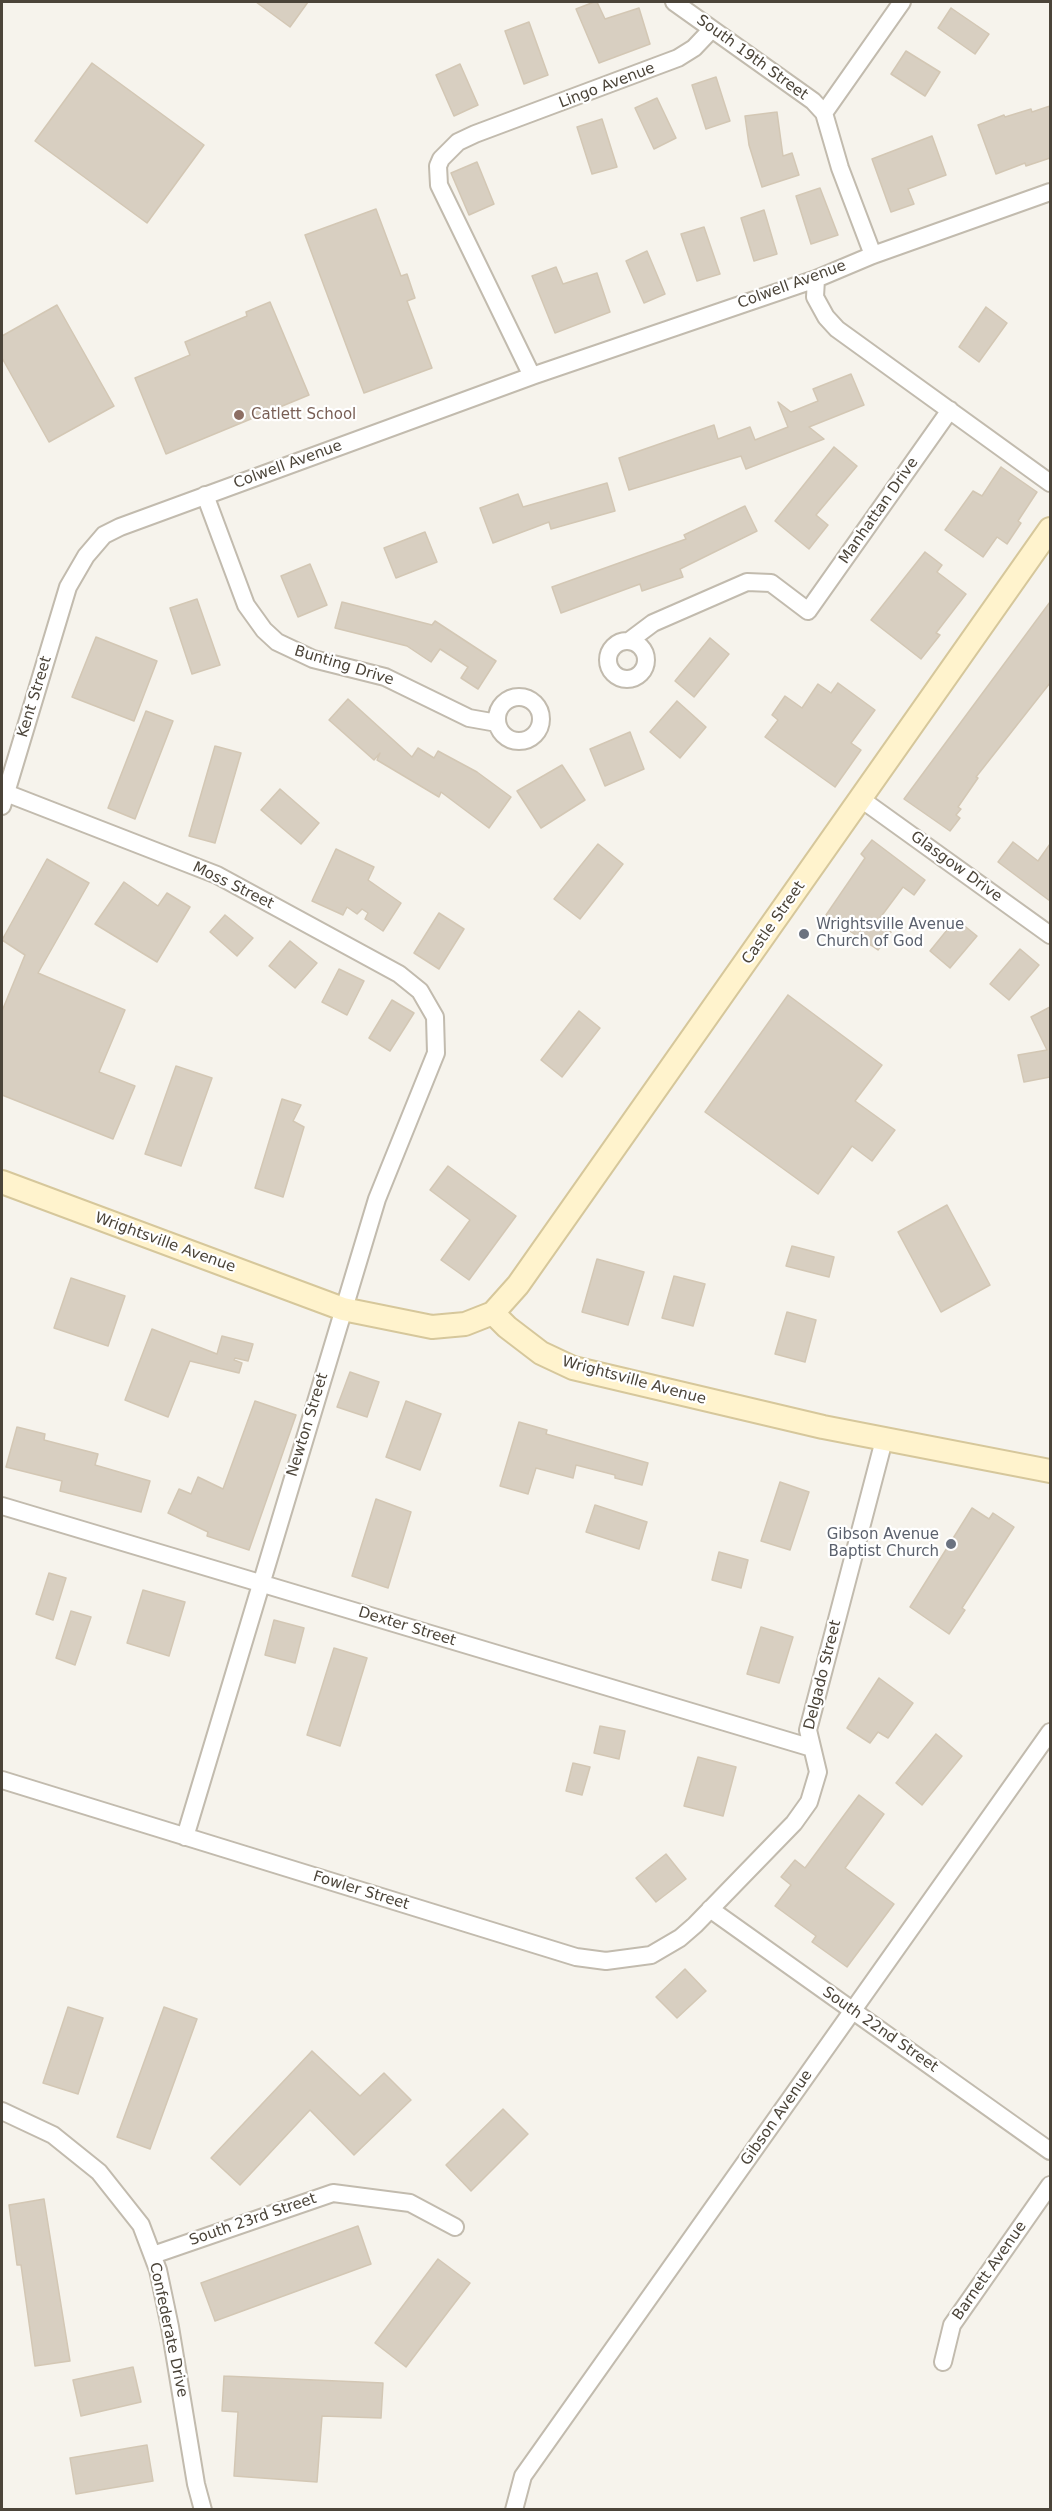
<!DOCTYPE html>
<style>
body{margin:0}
#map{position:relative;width:1052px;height:2511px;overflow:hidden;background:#f6f3ec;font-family:"DejaVu Sans",sans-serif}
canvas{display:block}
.frame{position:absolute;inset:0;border:3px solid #4b4439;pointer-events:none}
</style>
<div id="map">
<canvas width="1052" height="2511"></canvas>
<div class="frame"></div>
</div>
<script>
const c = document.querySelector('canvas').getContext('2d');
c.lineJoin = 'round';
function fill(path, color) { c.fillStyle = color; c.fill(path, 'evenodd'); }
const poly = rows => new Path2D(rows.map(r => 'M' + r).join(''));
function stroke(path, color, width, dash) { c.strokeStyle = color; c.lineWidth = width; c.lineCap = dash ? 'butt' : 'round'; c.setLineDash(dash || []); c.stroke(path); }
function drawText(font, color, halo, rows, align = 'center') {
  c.font = font + ' "DejaVu Sans",sans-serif'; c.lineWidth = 4.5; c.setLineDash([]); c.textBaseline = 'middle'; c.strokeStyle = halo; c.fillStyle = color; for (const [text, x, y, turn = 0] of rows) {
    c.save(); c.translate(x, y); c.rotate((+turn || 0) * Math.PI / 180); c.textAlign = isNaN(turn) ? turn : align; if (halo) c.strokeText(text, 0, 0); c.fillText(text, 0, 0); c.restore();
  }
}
const building = poly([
 [256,2,308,2,290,27,256,2],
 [594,2,597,2,605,19,639,8,650,44,599,63,576,9,594,2],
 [951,8,989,34,975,54,938,28,951,8],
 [529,22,548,75,524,84,505,31,529,22],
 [906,51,940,72,925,96,891,74,906,51],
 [92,63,204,145,147,223,35,141,92,63],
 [460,64,478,105,454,116,436,75,460,64],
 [716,77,730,121,706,129,692,85,716,77],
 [657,98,676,138,654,149,635,108,657,98],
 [1050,106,1050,158,1026,166,1025,163,996,174,978,125,1004,115,1005,117,1031,109,1032,112,1050,106],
 [777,112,783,156,792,153,799,175,762,187,749,145,745,116,777,112],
 [602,119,617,167,592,174,577,127,602,119],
 [932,136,946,175,908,189,914,204,891,212,872,159,932,136],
 [477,162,494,204,469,215,451,173,477,162],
 [820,188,838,235,811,244,796,196,820,188],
 [376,209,401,276,407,274,415,298,407,301,432,368,364,393,305,235,376,209],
 [764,210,777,254,754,261,741,218,764,210],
 [704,227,720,274,697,281,681,234,704,227],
 [647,251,665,294,644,303,626,261,647,251],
 [556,267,563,284,597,273,610,312,555,333,532,276,556,267],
 [270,302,309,395,166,454,135,378,190,355,185,342,247,316,246,312,270,302],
 [57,305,114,406,49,442,2,358,2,336,57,305],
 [986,307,1007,323,979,362,959,347,986,307],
 [851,374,864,405,809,427,824,439,746,469,741,456,629,490,619,458,714,425,718,439,750,427,755,440,788,427,778,402,791,412,818,401,813,389,851,374],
 [834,447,857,466,816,515,828,525,809,549,775,521,834,447],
 [1001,467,1037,492,1018,521,1021,523,1007,544,997,537,983,557,945,530,973,491,982,496,1001,467],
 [607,483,615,511,551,529,549,522,493,543,480,508,518,494,523,507,607,483],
 [745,506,757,531,680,569,683,577,642,591,640,584,561,613,552,587,686,539,684,535,745,506],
 [425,532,437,562,396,578,384,548,425,532],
 [925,552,942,565,937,572,966,594,936,633,940,635,921,659,871,620,925,552],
 [310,564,327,605,298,617,281,576,310,564],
 [197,599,220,665,192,674,170,608,197,599],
 [342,602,432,625,435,621,496,661,478,689,461,678,468,667,440,649,431,662,407,646,335,628,342,602],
 [1050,602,1050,683,976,777,978,778,958,807,961,809,956,815,960,818,950,831,904,799,1050,602],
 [96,637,157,661,134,721,72,697,96,637],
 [710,638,729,654,694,697,675,681,710,638],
 [838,683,875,710,851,743,861,750,835,787,765,737,778,720,772,715,785,696,802,708,818,684,831,693,838,683],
 [348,699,412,757,418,748,434,758,438,751,477,772,511,797,489,828,441,792,439,797,377,760,380,753,374,760,329,720,348,699],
 [677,701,706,727,680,758,650,732,677,701],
 [146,711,173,721,135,819,108,808,146,711],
 [630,732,644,769,605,786,590,749,630,732],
 [215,746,241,753,215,843,189,836,215,746],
 [562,765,585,800,541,828,517,791,562,765],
 [280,789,319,823,301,844,261,810,280,789],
 [872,840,925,880,914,895,903,887,877,922,891,932,878,950,826,915,865,858,861,854,872,840],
 [1013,842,1038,861,1050,844,1050,901,998,862,1013,842],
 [598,844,623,864,580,919,554,899,598,844],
 [336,849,374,867,368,880,401,903,383,931,365,919,368,913,362,909,357,914,347,907,343,915,312,901,336,849],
 [47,859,89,883,38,973,125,1010,99,1072,135,1086,113,1139,2,1095,2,1011,25,955,2,940,47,859],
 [124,882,158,906,167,893,190,907,157,962,95,924,124,882],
 [439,913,464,929,439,969,414,953,439,913],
 [225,915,253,938,237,956,210,932,225,915],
 [956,919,977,936,950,968,930,951,956,919],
 [290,941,317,963,295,988,269,966,290,941],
 [1020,949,1039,965,1009,1000,990,984,1020,949],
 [339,969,364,981,347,1015,322,1002,339,969],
 [788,995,882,1065,855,1101,895,1130,872,1161,852,1146,818,1194,705,1112,788,995],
 [392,1000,414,1013,390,1051,369,1038,392,1000],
 [1050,1007,1050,1077,1024,1082,1018,1055,1047,1050,1031,1017,1050,1007],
 [579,1011,600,1028,562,1077,541,1060,579,1011],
 [176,1066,212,1078,181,1166,145,1154,176,1066],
 [282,1099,301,1105,293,1121,304,1127,283,1197,255,1188,282,1099],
 [448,1166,516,1216,469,1280,441,1260,470,1220,430,1190,448,1166],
 [947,1205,990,1285,941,1312,898,1232,947,1205],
 [792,1246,834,1257,829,1277,786,1266,792,1246],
 [597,1259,644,1272,628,1325,582,1312,597,1259],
 [674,1276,705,1284,693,1326,662,1318,674,1276],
 [71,1278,125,1296,108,1346,54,1328,71,1278],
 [787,1312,816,1320,805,1362,775,1354,787,1312],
 [152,1329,217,1354,222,1336,253,1344,248,1361,235,1358,234,1360,242,1363,239,1373,190,1361,168,1417,125,1400,152,1329],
 [350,1372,379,1382,367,1417,337,1407,350,1372],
 [255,1401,296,1415,249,1550,207,1536,208,1532,168,1513,179,1489,191,1494,198,1477,223,1489,255,1401],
 [406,1401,441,1414,420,1470,386,1457,406,1401],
 [519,1422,547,1430,546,1434,648,1463,642,1485,615,1478,615,1475,576,1465,573,1478,536,1468,528,1494,500,1486,519,1422],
 [17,1427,45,1434,44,1440,98,1454,95,1465,150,1481,141,1512,60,1491,62,1481,6,1467,17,1427],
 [780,1482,809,1492,790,1550,761,1541,780,1482],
 [376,1499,411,1512,388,1588,352,1576,376,1499],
 [595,1505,647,1522,639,1549,586,1532,595,1505],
 [972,1508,989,1519,993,1513,1014,1527,962,1608,965,1610,949,1634,910,1607,972,1508],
 [719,1552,748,1560,741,1588,712,1580,719,1552],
 [49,1573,66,1578,53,1620,36,1614,49,1573],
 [143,1590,185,1602,169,1656,127,1643,143,1590],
 [71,1611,91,1617,75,1665,56,1658,71,1611],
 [274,1620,304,1628,295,1663,265,1655,274,1620],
 [761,1627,793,1637,779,1683,747,1674,761,1627],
 [334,1648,367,1658,340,1746,307,1735,334,1648],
 [879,1678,913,1703,888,1738,878,1732,870,1743,847,1728,879,1678],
 [600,1726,625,1731,619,1759,594,1753,600,1726],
 [936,1734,962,1756,922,1805,896,1783,936,1734],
 [698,1757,736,1767,723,1816,684,1806,698,1757],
 [573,1763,590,1767,582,1795,566,1791,573,1763],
 [859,1795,884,1814,845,1868,894,1904,847,1967,812,1942,816,1936,775,1906,791,1885,781,1877,795,1860,805,1868,859,1795],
 [666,1854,686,1879,656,1902,636,1878,666,1854],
 [685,1969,706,1991,677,2018,656,1997,685,1969],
 [68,2007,103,2018,78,2094,43,2083,68,2007],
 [164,2007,197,2019,150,2149,117,2137,164,2007],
 [312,2051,360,2096,384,2073,411,2100,354,2155,310,2110,240,2185,211,2158,312,2051],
 [503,2109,528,2134,471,2191,446,2165,503,2109],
 [44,2199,70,2361,35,2366,21,2265,17,2265,9,2205,44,2199],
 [358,2226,371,2264,215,2321,201,2283,358,2226],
 [438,2259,470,2283,406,2367,375,2343,438,2259],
 [133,2367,141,2402,81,2416,73,2380,133,2367],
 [224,2376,383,2383,381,2418,322,2416,317,2482,234,2476,238,2412,222,2411,224,2376],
 [147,2445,153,2481,76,2494,70,2458,147,2445]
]);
fill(building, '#d8cfc1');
stroke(building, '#d3c7b4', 1.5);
const street = poly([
 [674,2,813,101,824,113,840,168,873,255],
 [824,113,902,2],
 [816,279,815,297,826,317,837,329,1050,483],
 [532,376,439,185,438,166,441,159,458,142,475,134,678,58,694,48,712,29],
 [205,495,246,605,264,630,277,642,313,659,385,677,469,718,497,723],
 [629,641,653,623,747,582,771,583,808,611,950,410],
 '608 660a19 19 0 1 1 38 0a19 19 0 1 1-38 0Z',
 '497 719a22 22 0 1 1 44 0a22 22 0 1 1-44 0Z',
 [6,793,217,875,399,974,420,991,435,1017,436,1053,377,1199,185,1837],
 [861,799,1050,935],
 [2,806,68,587,86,556,104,535,120,527,532,376,816,279,873,255,1050,192],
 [2,1506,812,1748],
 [2,1780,576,1957,606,1961,651,1955,680,1938,695,1925,794,1823,809,1802,818,1772,808,1730,884,1440],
 [710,1909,1050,2151],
 [2,2111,53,2135,99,2172,141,2225,158,2270,170,2327,196,2484,203,2510],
 [153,2255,333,2193,410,2203,455,2227],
 [943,2362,952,2325,1050,2185],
 [514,2510,523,2476,1050,1732]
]);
const secondary = poly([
 [2,1182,343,1309,432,1327,465,1324,493,1313,518,1285,1050,529],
 [493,1313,507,1327,541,1353,573,1368,823,1427,1050,1471]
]);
stroke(street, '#c2bbae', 20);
stroke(secondary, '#d6c79b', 26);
stroke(street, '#fff', 16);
stroke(secondary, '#fff3cd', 22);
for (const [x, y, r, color] of [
 [239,415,6,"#8d6e63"],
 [804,934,6,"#6b7280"],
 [951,1544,6,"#6b7280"]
]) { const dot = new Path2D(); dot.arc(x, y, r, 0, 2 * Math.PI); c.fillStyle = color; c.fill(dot); stroke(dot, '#fff', 2); }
drawText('15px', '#4b4439', '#fff', [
 ["South 19th Street",752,58,36],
 ["Lingo Avenue",607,86,-21],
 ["Colwell Avenue",792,285,-20],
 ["Colwell Avenue",288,465,-20],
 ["Manhattan Drive",879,511,-55],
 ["Bunting Drive",344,666,17],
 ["Kent Street",35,697,-73],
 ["Glasgow Drive",956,867,36],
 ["Moss Street",233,886,26],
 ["Castle Street",774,923,-55],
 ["Wrightsville Avenue",165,1243,20],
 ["Wrightsville Avenue",634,1381,15],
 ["Newton Street",308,1425,-73],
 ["Dexter Street",407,1627,17],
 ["Delgado Street",823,1675,-76],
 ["Fowler Street",361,1891,17],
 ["South 22nd Street",880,2030,35],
 ["Gibson Avenue",777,2118,-55],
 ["South 23rd Street",253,2220,-19],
 ["Barnett Avenue",990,2271,-55],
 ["Confederate Drive",168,2330,78]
]);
drawText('15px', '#785e54', '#fff', [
 ["Catlett School",251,415]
], 'left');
drawText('15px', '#5b616d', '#fff', [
 ["Wrightsville Avenue",816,925],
 ["Church of God",816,942],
 ["Gibson Avenue",939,1535,"right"],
 ["Baptist Church",939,1552,"right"]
], 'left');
</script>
